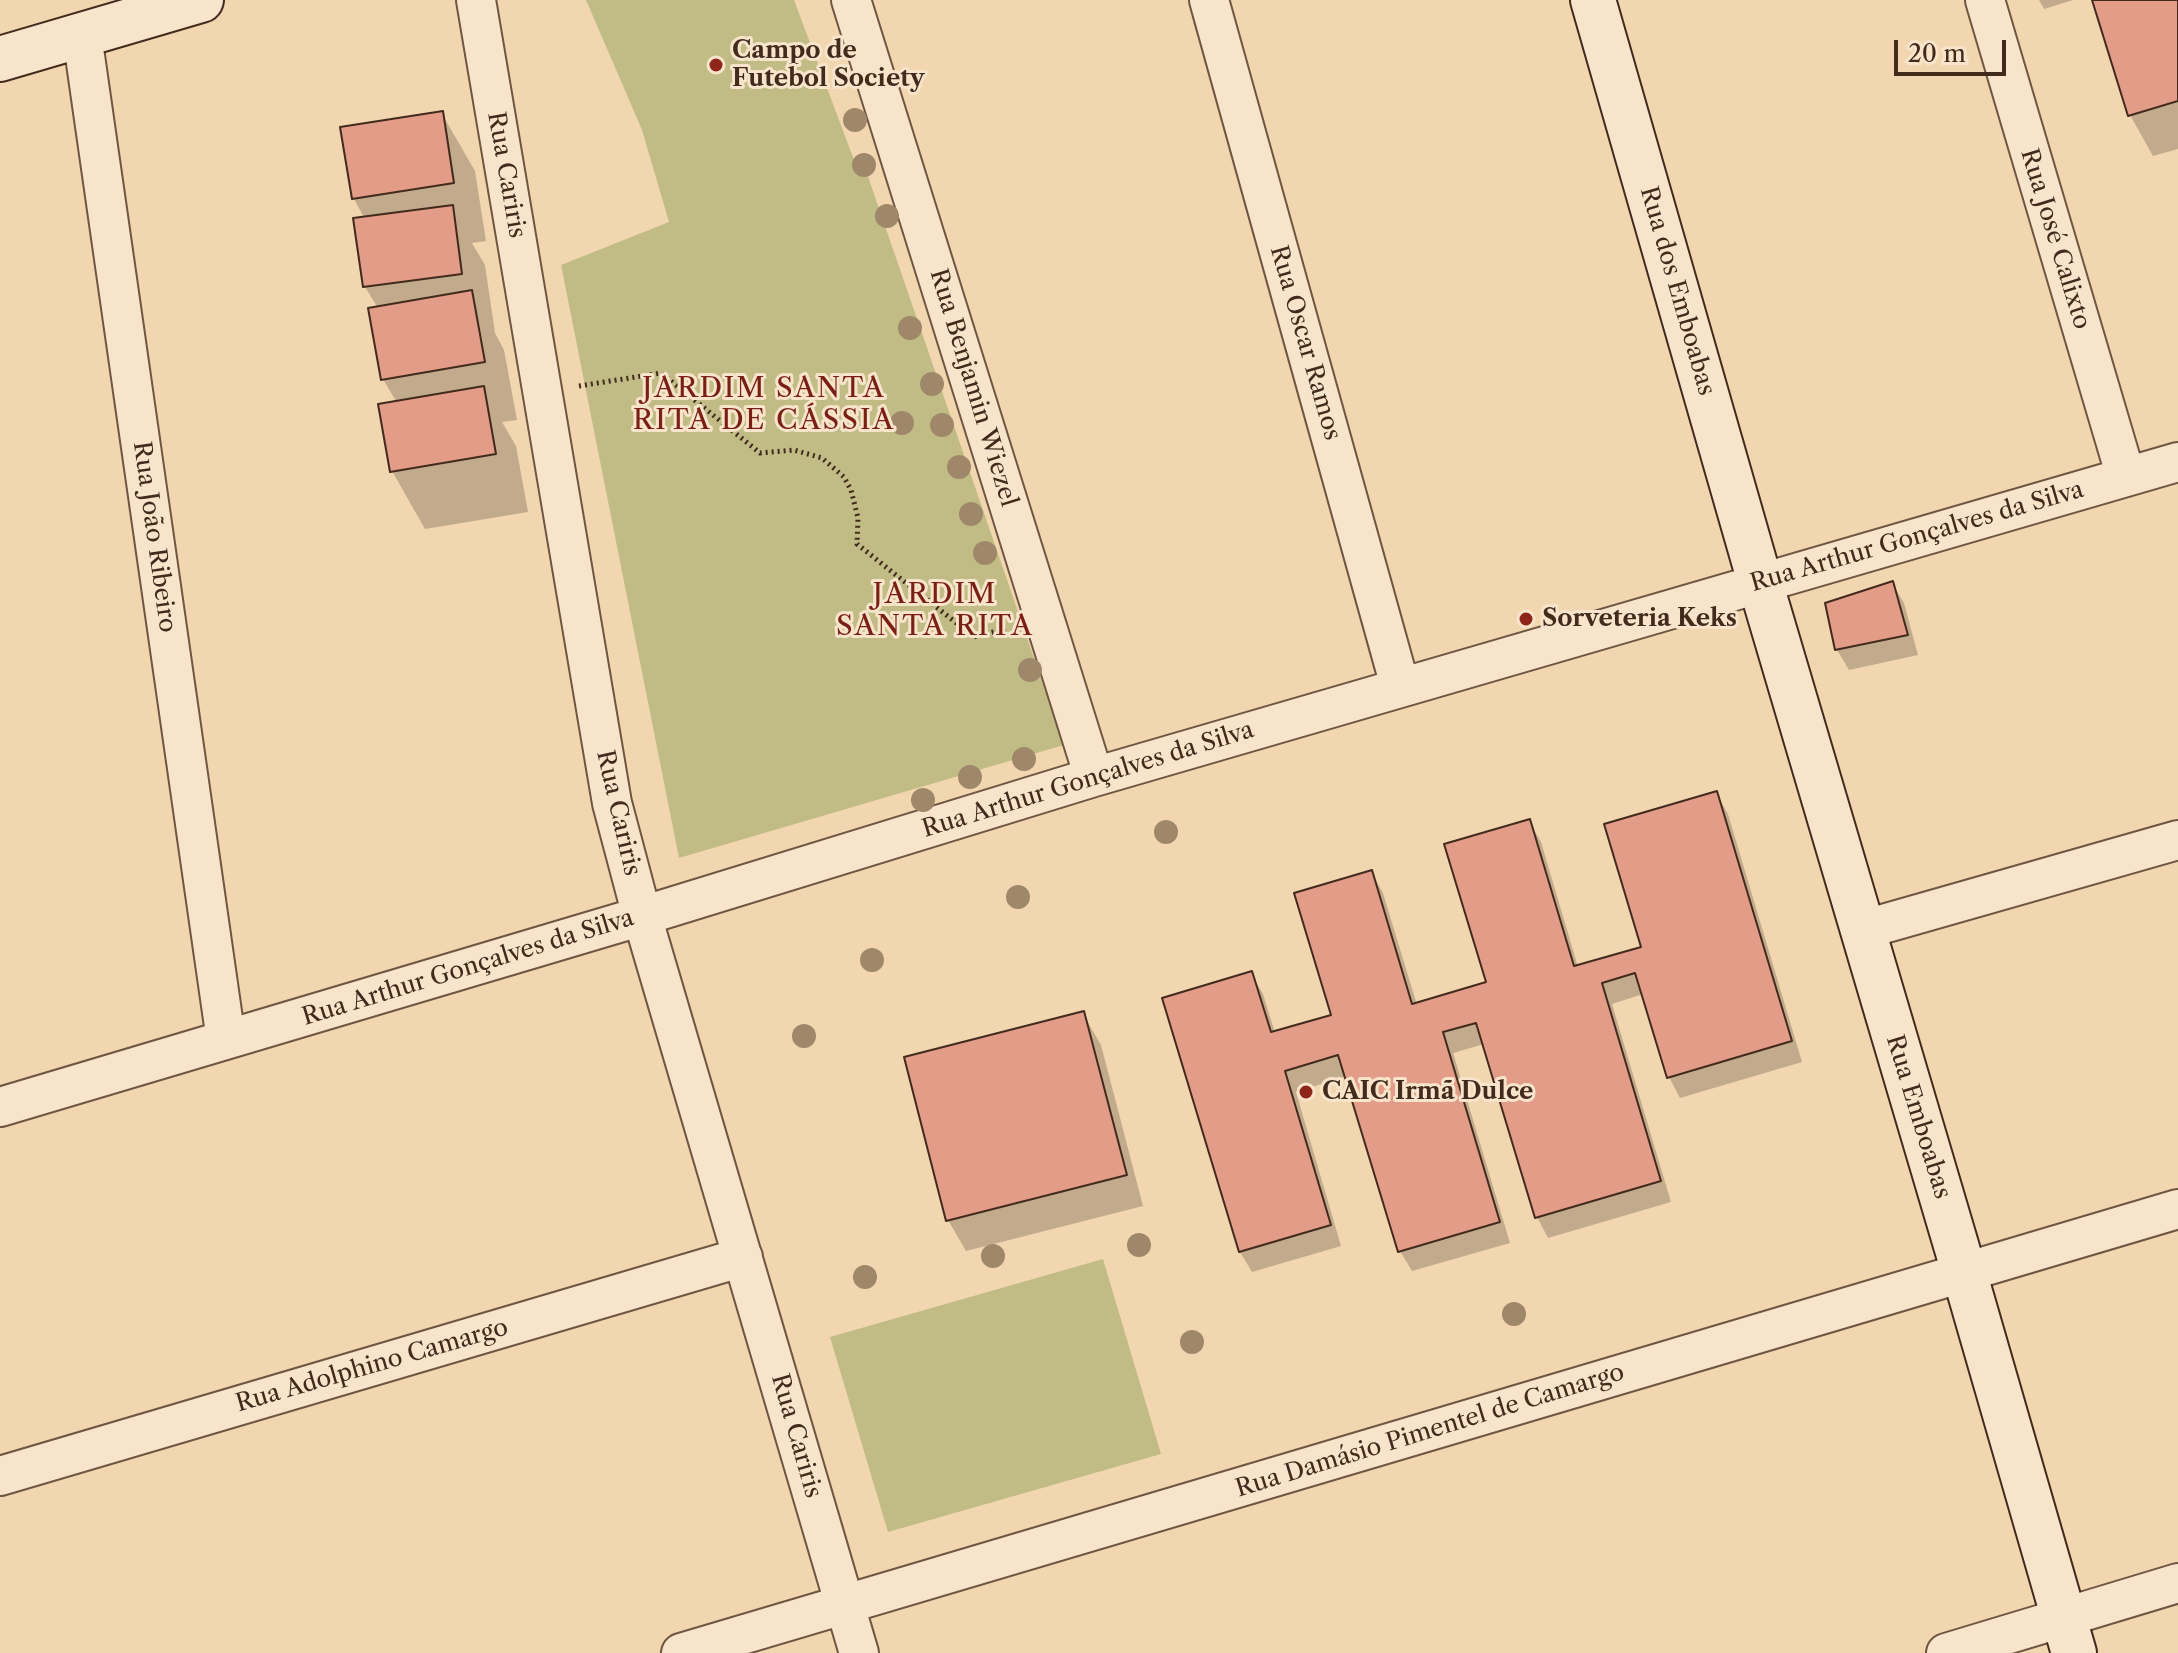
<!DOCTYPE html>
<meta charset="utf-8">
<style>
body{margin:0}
#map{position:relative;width:2178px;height:1653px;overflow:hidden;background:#f2d6af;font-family:"Libre Caslon Text",serif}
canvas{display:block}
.scale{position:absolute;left:1894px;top:40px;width:112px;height:36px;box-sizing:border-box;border:4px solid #422b1d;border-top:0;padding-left:10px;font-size:24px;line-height:28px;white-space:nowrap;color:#422b1d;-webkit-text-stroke:6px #f7e4cb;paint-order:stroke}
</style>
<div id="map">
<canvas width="2178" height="1653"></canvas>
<div class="scale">20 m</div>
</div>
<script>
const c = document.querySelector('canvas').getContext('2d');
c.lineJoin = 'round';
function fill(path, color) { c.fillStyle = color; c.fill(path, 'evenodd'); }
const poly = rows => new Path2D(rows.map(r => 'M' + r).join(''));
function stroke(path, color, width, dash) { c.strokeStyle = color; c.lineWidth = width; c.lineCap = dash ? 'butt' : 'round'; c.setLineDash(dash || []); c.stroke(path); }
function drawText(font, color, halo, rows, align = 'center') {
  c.font = font + ' "Libre Caslon Text",serif'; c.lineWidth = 6; c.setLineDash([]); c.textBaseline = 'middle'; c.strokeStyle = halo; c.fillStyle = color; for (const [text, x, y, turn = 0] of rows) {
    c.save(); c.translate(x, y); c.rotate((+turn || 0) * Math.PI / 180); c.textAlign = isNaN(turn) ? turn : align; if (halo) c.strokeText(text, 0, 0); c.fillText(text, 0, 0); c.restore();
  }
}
fill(poly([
 [586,0,794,0,857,168,864,165,1064,745,679,858,561,265,669,222,642,130],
 [1103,1259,1161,1454,888,1532,830,1337]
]), '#c1bc86');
fill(poly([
 [2039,0,2073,0,2044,9],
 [2094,0,2178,0,2178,149,2153,156,2130,115],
 [442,114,475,171,486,241,472,243,485,265,495,333,504,350,517,420,502,422,516,446,528,512,425,529,392,471,397,403,383,379,378,308,365,287,365,219,354,199],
 [1892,583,1904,603,1918,655,1849,670,1837,650],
 [1716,793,1728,814,1802,1062,1680,1098,1669,1077,1643,994,1612,1004,1671,1202,1548,1238,1537,1217,1484,1044,1453,1053,1510,1243,1412,1271,1400,1251,1347,1076,1296,1092,1341,1246,1252,1272,1240,1252,1164,1000,1251,974,1263,994,1275,1033,1333,1016,1371,872,1383,893,1417,1005,1489,983,1529,821,1541,842,1578,967,1644,948],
 [1083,1014,1101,1045,1143,1206,966,1251,948,1220]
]), '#0003');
const building = poly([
 [2092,0,2178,0,2178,101,2128,116,2092,0],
 [443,111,454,183,352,199,340,127,443,111],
 [453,205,462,274,363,287,353,218,453,205],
 [472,290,485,362,381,380,368,308,472,290],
 [484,386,496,454,390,472,378,404,484,386],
 [1893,581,1908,635,1835,650,1825,603,1893,581],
 [1717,791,1792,1041,1667,1078,1635,973,1602,983,1661,1181,1535,1218,1476,1023,1443,1032,1500,1222,1398,1252,1338,1055,1285,1071,1331,1225,1239,1252,1162,998,1252,971,1271,1032,1331,1015,1294,893,1372,870,1412,1004,1486,982,1444,844,1530,819,1574,966,1641,947,1604,824,1717,791],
 [1084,1011,1127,1175,946,1221,904,1057,1084,1011]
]);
fill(building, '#e29c87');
stroke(building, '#422b1d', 2);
const street = poly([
 [476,0,612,803,642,916,859,1653],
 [851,0,1094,777],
 [1209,0,1400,686],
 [1985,0,2126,477],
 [82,35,226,1040],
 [1862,930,2178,840],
 [0,1107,642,916,1094,777,2178,462],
 [0,1476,743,1257],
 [681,1653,2178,1209],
 [1946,1653,2178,1583]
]);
const secondary = poly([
 [1593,0,1760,582,1964,1272,2074,1653],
 [0,59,201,0]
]);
stroke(street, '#6e5642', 42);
stroke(secondary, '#422b1d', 48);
stroke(poly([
 [579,386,661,373,760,453,794,450,822,458,844,477,851,490,858,518,857,544,974,637,1009,628]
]), '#422b1d', 5, [2, 4]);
stroke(street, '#f7e4cb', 38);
stroke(secondary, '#f7e4cb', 44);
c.fillStyle = '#9f886a';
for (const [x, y] of [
 [855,120],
 [864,165],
 [887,216],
 [910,328],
 [932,384],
 [902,423],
 [942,425],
 [959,467],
 [971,514],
 [985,553],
 [1030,670],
 [1024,759],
 [970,777],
 [923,800],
 [1166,832],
 [1018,897],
 [872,960],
 [804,1036],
 [1139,1245],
 [993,1256],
 [865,1277],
 [1514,1314],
 [1192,1342]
]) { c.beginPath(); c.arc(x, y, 12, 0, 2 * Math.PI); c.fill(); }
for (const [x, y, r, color] of [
 [716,65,8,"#8f2418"],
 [1526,619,8,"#8f2418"],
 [1306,1092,8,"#8f2418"]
]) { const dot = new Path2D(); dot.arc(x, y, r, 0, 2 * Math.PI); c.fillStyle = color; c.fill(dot); stroke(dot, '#f7e4cb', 3); }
drawText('bold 24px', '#422b1d', '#f7e4cb', [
 ["Campo de",732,51],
 ["Futebol Society",732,79],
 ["Sorveteria Keks",1542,619],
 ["CAIC Irmã Dulce",1322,1092]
], 'left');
drawText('24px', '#422b1d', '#f7e4cb', [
 ["Rua Cariris",506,175,80],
 ["Rua José Calixto",2055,239,73],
 ["Rua dos Emboabas",1677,291,74],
 ["Rua Oscar Ramos",1305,343,74],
 ["Rua Benjamin Wiezel",973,388,73],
 ["Rua João Ribeiro",154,537,82],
 ["Rua Arthur Gonçalves da Silva",1917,537,-16],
 ["Rua Arthur Gonçalves da Silva",1088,780,-17],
 ["Rua Cariris",618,813,77],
 ["Rua Arthur Gonçalves da Silva",468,968,-17],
 ["Rua Emboabas",1918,1117,73],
 ["Rua Adolphino Camargo",372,1366,-16],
 ["Rua Damásio Pimentel de Camargo",1430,1431,-17],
 ["Rua Cariris",796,1436,74]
]);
c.letterSpacing = '2px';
drawText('28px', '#7a1f14', '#f7e4cb', [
 ["JARDIM SANTA",764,389],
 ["RITA DE CÁSSIA",764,421],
 ["JARDIM",935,595],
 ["SANTA RITA",935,627]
]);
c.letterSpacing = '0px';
</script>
